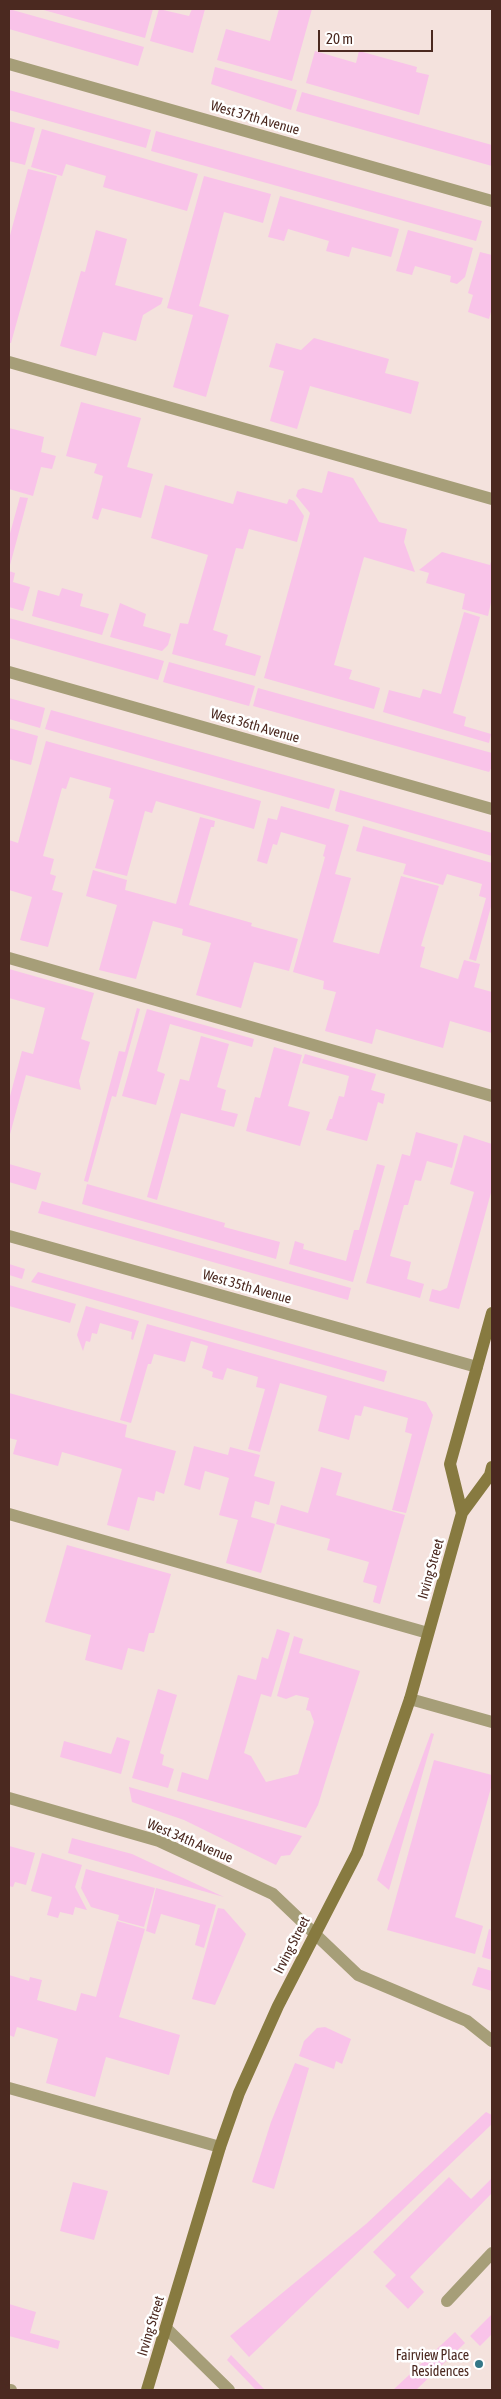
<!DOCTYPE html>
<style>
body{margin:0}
#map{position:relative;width:501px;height:2399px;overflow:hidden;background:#f4e2dd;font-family:"Asap Condensed",sans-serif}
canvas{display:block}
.frame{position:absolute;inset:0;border:10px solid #4b2920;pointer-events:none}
.scale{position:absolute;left:318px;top:30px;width:115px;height:22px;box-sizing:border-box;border:2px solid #4b2920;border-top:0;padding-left:6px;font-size:15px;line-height:18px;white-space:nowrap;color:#4b2920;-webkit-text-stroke:4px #fff;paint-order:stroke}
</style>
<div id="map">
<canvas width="501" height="2399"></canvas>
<div class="frame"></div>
<div class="scale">20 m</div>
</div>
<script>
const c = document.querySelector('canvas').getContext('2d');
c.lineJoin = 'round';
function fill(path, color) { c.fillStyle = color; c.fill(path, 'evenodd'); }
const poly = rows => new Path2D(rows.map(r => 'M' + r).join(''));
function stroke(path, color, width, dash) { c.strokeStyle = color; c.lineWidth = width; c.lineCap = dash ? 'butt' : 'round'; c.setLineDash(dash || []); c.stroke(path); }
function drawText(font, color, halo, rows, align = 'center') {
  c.font = font + ' "Asap Condensed",sans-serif'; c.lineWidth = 5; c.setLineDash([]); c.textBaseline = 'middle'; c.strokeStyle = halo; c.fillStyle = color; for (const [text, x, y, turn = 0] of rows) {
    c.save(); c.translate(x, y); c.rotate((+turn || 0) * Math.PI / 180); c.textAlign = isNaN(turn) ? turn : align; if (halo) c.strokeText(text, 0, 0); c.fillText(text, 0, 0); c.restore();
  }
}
fill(poly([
 [9,9,144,47,138,66,9,29],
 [40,9,153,9,145,38],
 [159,9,189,16,192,9,205,9,193,53,150,41],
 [279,9,312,9,292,81,217,60,226,29,270,41],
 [315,51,356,63,359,51,417,67,416,72,429,75,419,115,306,83],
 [215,67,297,90,291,110,211,84],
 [9,90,151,130,146,148,9,110],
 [302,92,492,145,492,166,296,111],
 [9,121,35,128,25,165,9,161],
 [42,129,198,174,187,211,103,187,106,176,66,164,62,176,31,167],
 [156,131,482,221,476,241,151,151],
 [28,169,57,176,11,343,9,343,9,239],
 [204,176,271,194,263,223,224,212,199,306,229,315,206,397,173,387,193,315,167,308],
 [280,196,399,229,391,257,352,247,349,257,326,251,329,241,288,229,284,241,268,237],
 [96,230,127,239,115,285,163,298,161,304,143,315,136,341,103,332,96,356,60,346,81,271,85,272],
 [408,230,473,248,465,277,457,284,450,282,451,276,415,266,412,275,396,271],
 [480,252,492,255,492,308,489,319,468,312,473,295,468,293],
 [314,338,389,359,385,373,419,382,411,414,310,386,297,429,270,421,284,371,269,367,276,343,301,350],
 [81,402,141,418,127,467,153,474,141,518,102,508,98,520,92,518,103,476,94,473,97,464,66,456],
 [9,428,44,437,41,452,56,456,52,469,41,467,33,496,9,489],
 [328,471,353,478,379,522,407,529,404,542,415,572,364,557,334,665,352,670,349,679,380,688,374,709,264,678,310,513,296,496,298,490,303,488,322,493],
 [165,485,233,504,237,491,287,504,289,499,294,501,304,516,297,542,249,529,243,549,236,548,213,630,228,635,225,645,261,656,255,676,172,654,180,623,188,624,208,555,151,538],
 [20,497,28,498,9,569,9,537],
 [442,552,490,565,492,558,492,598,488,616,462,609,465,594,426,583,429,573,419,570],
 [9,571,15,573,13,582,30,587,23,611,9,607],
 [62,588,83,594,80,606,109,614,102,635,32,616,38,590,59,596],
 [120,603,146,614,143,626,171,634,168,645,162,651,110,637],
 [464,612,480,617,453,713,466,717,464,726,491,734,489,743,383,712,389,690,420,698,423,689,441,694],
 [9,618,164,661,158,680,9,638],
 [169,662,255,686,249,706,163,682],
 [258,688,492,753,492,767,489,772,253,706],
 [9,698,45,708,40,728,9,719],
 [51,710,335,789,329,809,45,729],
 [9,728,38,736,31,765,9,759],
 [46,741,261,801,254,829,156,801,152,813,145,811,127,876,95,868,114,800,109,798,111,788,70,777,66,789,62,788,43,856,54,859,50,874,56,876,52,890,63,893,48,947,20,940,32,897,9,890,9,840,18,843],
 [340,790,492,833,492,856,335,811],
 [281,806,349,825,335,874,351,878,333,942,379,954,401,876,439,886,421,946,425,947,420,967,458,979,464,960,480,964,474,987,492,992,492,1033,450,1021,443,1048,376,1029,372,1044,325,1031,336,992,323,989,324,981,293,972,325,857,323,856,326,845,281,832,277,845,273,844,267,864,257,861,268,818,277,820],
 [200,817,215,821,214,827,211,827,189,905,252,923,251,926,298,939,289,971,254,962,241,1008,196,995,211,943,182,935,183,929,153,921,136,979,99,970,117,905,86,896,93,870,127,880,125,890,176,904],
 [363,826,492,863,492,903,476,961,469,959,486,898,479,896,482,884,447,874,443,885,403,874,406,864,356,851],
 [9,969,94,993,81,1039,90,1042,79,1081,81,1090,26,1075,9,1138,9,1100,22,1051,33,1054,45,1008,9,998],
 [137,1008,140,1009,116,1097,112,1096,88,1182,84,1181,119,1051,125,1052],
 [147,1009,254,1039,252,1047,170,1024,157,1071,165,1074,156,1105,122,1096],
 [201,1036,229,1044,217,1087,226,1090,221,1110,238,1114,234,1127,181,1113,157,1200,147,1197,180,1079,189,1081],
 [274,1047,302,1055,288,1106,310,1112,300,1146,246,1131,255,1097,260,1098],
 [305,1054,376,1074,371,1090,385,1094,383,1104,378,1102,367,1141,326,1130,330,1119,332,1119,339,1096,344,1097,349,1076,302,1063],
 [416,1132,458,1144,452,1168,427,1161,421,1181,415,1180,408,1205,404,1205,390,1256,411,1262,407,1279,424,1284,420,1298,366,1283,402,1154,410,1156],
 [464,1135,492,1144,492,1189,459,1309,429,1301,432,1289,440,1291,447,1288,474,1192,450,1184],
 [9,1164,41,1173,36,1190,9,1182],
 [377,1164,385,1166,353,1282,289,1264,295,1241,304,1244,303,1249,346,1261,354,1230,359,1230],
 [87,1184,225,1223,224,1227,280,1242,276,1259,82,1204],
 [42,1201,351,1288,348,1300,38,1213],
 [9,1264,25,1269,22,1279,9,1275],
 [38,1272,387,1371,384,1382,31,1282],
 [9,1285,76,1304,70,1323,9,1306],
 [86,1306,139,1321,133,1340,131,1339,132,1332,100,1323,97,1334,92,1333,90,1342,86,1341,83,1351,77,1335],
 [147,1324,426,1402,433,1415,406,1513,392,1510,412,1434,405,1432,408,1418,364,1406,361,1416,355,1415,349,1440,318,1431,327,1396,280,1383,260,1452,248,1449,265,1389,256,1387,258,1377,227,1368,223,1380,212,1377,213,1372,202,1368,208,1346,191,1341,185,1362,154,1354,151,1364,148,1364,131,1423,120,1420],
 [9,1393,127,1425,125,1437,176,1451,164,1494,156,1491,154,1501,138,1497,129,1531,107,1525,122,1469,62,1452,58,1466,13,1454,17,1440,9,1438],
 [194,1446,228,1455,230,1447,260,1455,254,1476,275,1482,269,1505,255,1501,251,1517,275,1524,261,1573,226,1563,238,1520,219,1515,229,1478,205,1471,200,1490,184,1485],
 [321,1467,342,1473,336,1495,405,1515,380,1604,373,1602,377,1586,363,1582,369,1562,327,1550,330,1539,276,1524,281,1505,308,1513],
 [67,1545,171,1574,154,1633,149,1633,144,1652,128,1648,122,1670,85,1660,91,1635,45,1622],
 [277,1629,290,1633,271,1697,261,1694,244,1753,251,1756,266,1782,298,1774,314,1722,310,1711,306,1710,309,1698,296,1695,286,1699,277,1696,294,1636,303,1639,299,1653,360,1671,318,1805,306,1828,177,1791,182,1772,208,1780,238,1675,256,1680,262,1657,268,1659],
 [158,1689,177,1695,160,1753,164,1755,162,1765,174,1769,168,1788,132,1778],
 [431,1733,434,1734,389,1890,377,1880],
 [117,1737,130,1741,121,1774,60,1757,64,1741,111,1754],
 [434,1760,492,1775,492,1784,455,1917,483,1926,475,1954,387,1930],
 [129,1787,302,1836,290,1855,281,1856,276,1865,184,1820,132,1802],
 [72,1838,132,1854,224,1897,68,1853],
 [9,1846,35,1853,26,1885,15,1882,13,1887,9,1886],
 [42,1853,82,1865,75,1887,87,1910,75,1907,73,1915,60,1912,58,1918,47,1915,52,1897,31,1891],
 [86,1869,155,1888,144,1927,118,1920,119,1915,91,1907,81,1888],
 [156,1888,216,1905,204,1948,195,1945,200,1925,161,1914,155,1934,146,1931],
 [218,1908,224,1909,246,1934,215,2005,192,1999],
 [117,1921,145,1929,119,2017,180,2035,169,2075,106,2057,95,2097,46,2083,58,2039,17,2027,14,2037,9,2035,9,1975,29,1981,30,1977,42,1980,37,2000,76,2011,81,1993,96,1997],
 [489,1929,492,1930,492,1960,482,1957],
 [478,1967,492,1971,492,1991,472,1985],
 [325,2027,351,2039,342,2064,336,2061,334,2069,299,2056,304,2041,317,2028],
 [295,2063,309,2068,274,2189,252,2182,271,2122],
 [486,2112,492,2115,492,2124,249,2357,230,2336,366,2224],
 [449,2177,471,2199,492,2178,492,2193,410,2277,424,2292,408,2309,385,2286,396,2275,373,2252],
 [73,2182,108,2191,94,2240,60,2231],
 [9,2304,36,2312,30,2333,60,2341,58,2349,9,2336],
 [492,2314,492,2334,480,2346,470,2336],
 [455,2332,465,2343,416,2390,393,2390],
 [231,2355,265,2390,256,2390,227,2360]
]), '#f9c3e9');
stroke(poly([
 [9,362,492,499],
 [9,958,492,1096],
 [9,1514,428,1633],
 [410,1699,492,1722],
 [9,2088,220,2147],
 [447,2301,492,2253]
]), '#a69e78', 12);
stroke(poly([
 [9,64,492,201],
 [9,672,492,809],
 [9,1236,477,1367],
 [9,1798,159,1841,273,1894,358,1975,467,2021,492,2041],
 [166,2328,229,2390],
 [9,2390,11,2390]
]), '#a69e78', 12);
stroke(poly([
 [462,1513,450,1464,492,1313],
 [147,2390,220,2147,239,2093,278,2006,357,1853,410,1699,462,1513,490,1475,492,1467]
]), '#877a40', 12);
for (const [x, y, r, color] of [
 [479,2364,5,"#347787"]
]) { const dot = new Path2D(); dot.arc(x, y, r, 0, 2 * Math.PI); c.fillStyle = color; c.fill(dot); stroke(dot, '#fff', 2); }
drawText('14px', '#4b2920', '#fff', [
 ["West 37th Avenue",255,118,16],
 ["West 36th Avenue",255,726,16],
 ["West 35th Avenue",247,1287,16],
 ["Irving Street",431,1569,-74],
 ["West 34th Avenue",190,1841,23],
 ["Irving Street",292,1945,-63],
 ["Irving Street",151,2326,-73]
]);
drawText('14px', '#4b2920', '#fff', [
 ["Fairview Place",469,2356],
 ["Residences",469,2372]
], 'right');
</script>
